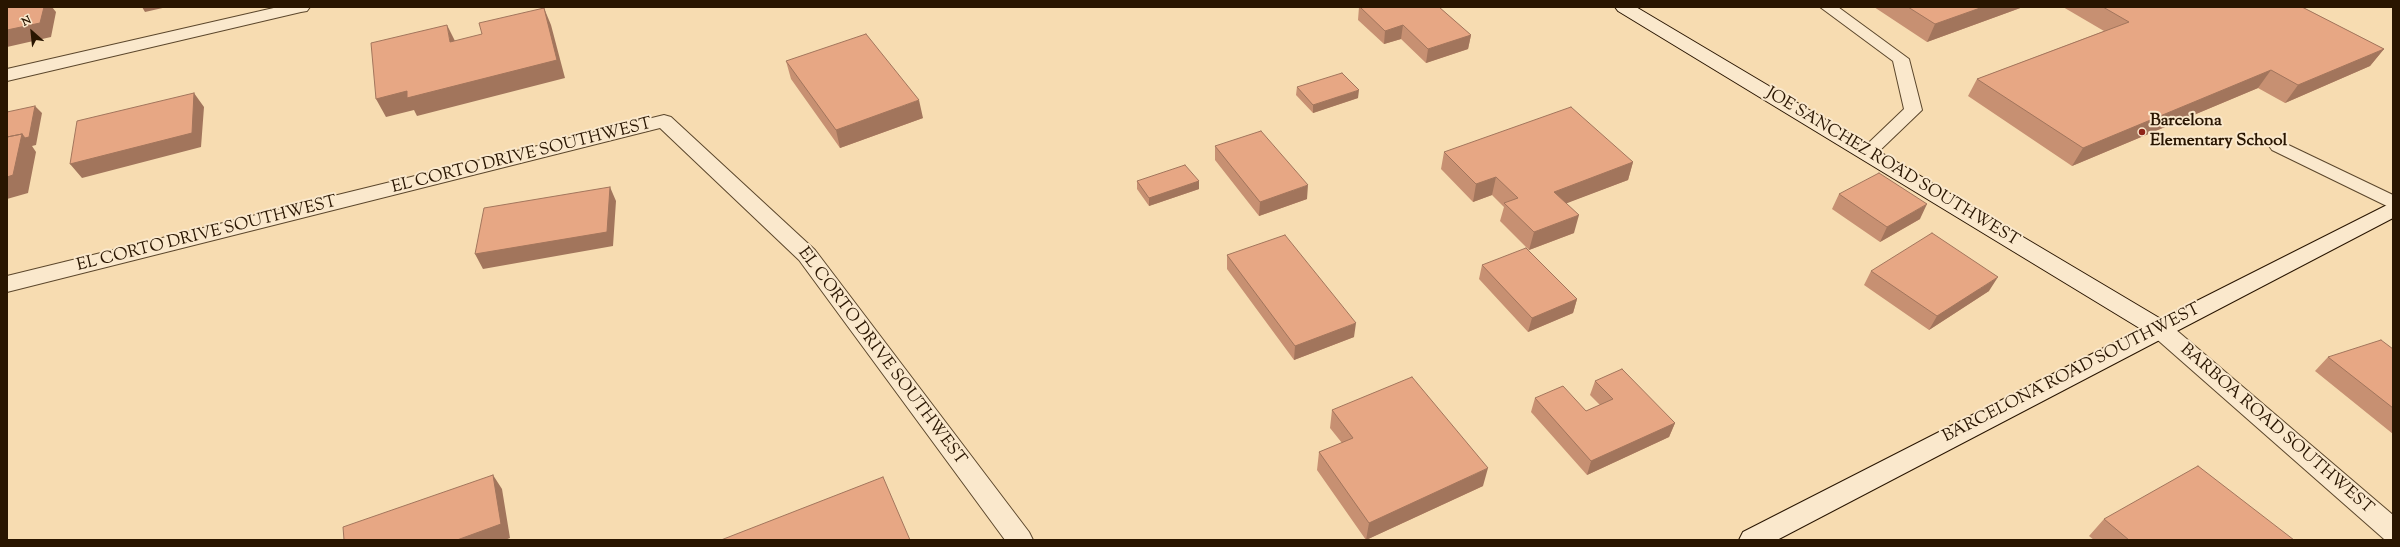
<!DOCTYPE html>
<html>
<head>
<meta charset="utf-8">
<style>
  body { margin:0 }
  #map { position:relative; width:2400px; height:547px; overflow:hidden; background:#f7dcb1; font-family:"Sorts Mill Goudy",serif }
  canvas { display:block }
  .frame { position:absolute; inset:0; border:8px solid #291500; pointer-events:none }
  .north { position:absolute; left:12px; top:12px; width:40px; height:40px; -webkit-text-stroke:3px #fae8cc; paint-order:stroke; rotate:333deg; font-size:11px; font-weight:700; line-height:16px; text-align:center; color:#291500 }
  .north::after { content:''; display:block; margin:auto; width:14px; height:18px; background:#291500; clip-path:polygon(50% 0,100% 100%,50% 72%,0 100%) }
</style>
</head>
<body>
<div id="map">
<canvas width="2400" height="547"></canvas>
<div class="frame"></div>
<div class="north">N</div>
</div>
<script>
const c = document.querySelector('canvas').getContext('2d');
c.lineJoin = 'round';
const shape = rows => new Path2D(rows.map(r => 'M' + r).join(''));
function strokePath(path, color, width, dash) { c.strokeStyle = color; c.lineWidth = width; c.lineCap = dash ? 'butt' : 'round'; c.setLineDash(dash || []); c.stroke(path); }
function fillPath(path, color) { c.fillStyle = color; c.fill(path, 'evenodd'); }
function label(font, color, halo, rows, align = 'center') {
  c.font = font + ' "Sorts Mill Goudy",serif'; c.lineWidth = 4; c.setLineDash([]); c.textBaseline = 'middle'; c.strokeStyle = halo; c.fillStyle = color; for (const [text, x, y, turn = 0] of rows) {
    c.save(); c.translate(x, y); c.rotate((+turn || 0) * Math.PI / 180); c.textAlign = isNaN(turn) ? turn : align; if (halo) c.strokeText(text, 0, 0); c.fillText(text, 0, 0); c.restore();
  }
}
const lane = shape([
  [1820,7,1838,7,1909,59,1922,110,1873,157,1867,159,1861,157,1858,153,1904,109,1893,61,1820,7],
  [2278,140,2393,195,2393,209,2272,150,2269,146,2272,142,2278,140]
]);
const street = shape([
  [278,7,310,7,307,11,301,12,7,81,7,69,278,7],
  [664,115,671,117,815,250,1029,532,1033,540,1005,540,799,260,660,128,7,292,7,276,664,115],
  [2160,321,2168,323,2393,515,2393,540,2384,539,2152,335,2149,329,2152,323,2160,321]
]);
const secondary = shape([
  [1615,7,1636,7,2161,319,2393,202,2393,218,1777,540,1739,540,1743,532,2141,329,1618,11,1615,7]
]);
const wall = shape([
  [1359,7,1439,7,1471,35,1468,49,1426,63,1401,39,1384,44,1358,20],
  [1874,7,2023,7,1927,42],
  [2063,7,2302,7,2384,49,2370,66,2285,103,2258,88,2072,166,1968,96,1977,79,2104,31],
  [786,61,923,118,840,148,791,79],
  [1297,87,1358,98,1313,113,1296,95],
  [1215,146,1307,199,1259,216,1215,160],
  [1444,152,1633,162,1628,180,1566,203,1574,233,1529,250,1500,221,1504,207,1492,195,1473,202,1441,169],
  [1137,181,1199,181,1199,189,1149,206,1137,189],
  [1839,194,1920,219,1880,242,1832,209],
  [1227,255,1354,337,1294,360,1227,269],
  [1482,265,1577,299,1573,313,1528,332,1479,279],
  [1871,271,1989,291,1929,330,1864,285],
  [2393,349,2393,434,2315,371,2328,357],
  [1595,381,1675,423,1669,437,1587,475,1531,412,1535,398,1586,411,1600,405,1590,395],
  [1332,410,1483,486,1366,540,1317,470,1319,452,1342,443,1330,428],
  [2104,519,2294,540,2094,540,2089,536]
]);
const shadedWall = shape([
  [44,7,52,7,56,12,51,37,7,47,7,30],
  [142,7,167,7,145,12],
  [1983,7,2023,7,1927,42,1935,24],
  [544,8,551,25,565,78,417,116,414,110,386,117,376,99],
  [447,25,456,43,450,42],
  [1403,25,1401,39,1384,44,1385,31],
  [1471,35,1468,49,1426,63,1428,49],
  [2384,49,2370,66,2285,103,2298,85],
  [2271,70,2258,88,2072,166,2083,148],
  [1359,90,1358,98,1313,113,1313,105],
  [194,93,204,107,201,147,82,178,70,164],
  [919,100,923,118,840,148,836,130],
  [35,106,42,113,36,145,32,146,36,152,28,193,7,199,7,177,22,134],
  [1633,162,1628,180,1549,210,1554,192],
  [1496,177,1492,195,1473,202,1476,184],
  [1199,181,1199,189,1149,206,1149,198],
  [1308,185,1307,199,1259,216,1260,202],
  [610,187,616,201,613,246,483,269,475,254],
  [1927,204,1920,219,1880,242,1887,227],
  [1579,215,1574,233,1529,250,1534,232],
  [1998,277,1989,291,1929,330,1937,316],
  [1577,299,1573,313,1528,332,1532,318],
  [1356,323,1354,337,1294,360,1295,346],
  [1675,423,1669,437,1587,475,1591,461],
  [1488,468,1483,486,1366,540,1369,523],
  [493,475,502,489,510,538,505,540,457,540]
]);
const building = shape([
  [7,7,44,7,40,23,7,30,7,7],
  [1360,7,1439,7,1471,35,1428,49,1403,25,1385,31,1360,7],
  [1908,7,1983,7,1935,24,1908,7],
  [2103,7,2302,7,2384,49,2298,85,2271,70,2083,148,1977,79,2129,22,2103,7],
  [544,8,557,60,407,98,407,91,376,99,371,43,447,25,450,42,482,34,479,23,544,8],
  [866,34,919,100,836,130,786,61,866,34],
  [1342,73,1359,90,1313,105,1297,87,1342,73],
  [194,93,192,133,70,164,77,121,194,93],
  [35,106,29,137,25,138,22,134,7,137,7,112,35,106],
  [1571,107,1633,162,1554,192,1579,215,1534,232,1504,203,1518,198,1496,177,1476,184,1444,152,1571,107],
  [1261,131,1308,185,1260,202,1215,146,1261,131],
  [22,134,13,175,7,177,7,137,22,134],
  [1185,165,1199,181,1149,198,1137,181,1185,165],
  [1879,173,1927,204,1887,227,1839,194,1879,173],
  [610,187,607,232,475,254,484,208,610,187],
  [1932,233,1998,277,1937,316,1871,271,1932,233],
  [1285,235,1356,323,1295,346,1227,255,1285,235],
  [1526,248,1577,299,1532,318,1482,265,1526,248],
  [2381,340,2393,349,2393,408,2328,357,2381,340],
  [1622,369,1675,423,1591,461,1535,398,1563,386,1586,411,1613,399,1595,381,1622,369],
  [1412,377,1488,468,1369,523,1319,452,1353,438,1332,410,1412,377],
  [2198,466,2294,540,2129,540,2104,519,2198,466],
  [493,475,501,524,457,540,344,540,343,527,493,475],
  [883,477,910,540,721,540,883,477]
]);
const markers = [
  [2142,132,4,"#8f2418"]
];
const poiNames = [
  ["Barcelona",2150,122],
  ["Elementary School",2150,142]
];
const streetNames = [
  ["EL CORTO DRIVE SOUTHWEST",522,157,-14],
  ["JOE SANCHEZ ROAD SOUTHWEST",1892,168,31],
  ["EL CORTO DRIVE SOUTHWEST",207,235,-14],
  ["EL CORTO DRIVE SOUTHWEST",881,357,53],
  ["BARCELONA ROAD SOUTHWEST",2072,374,-27],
  ["BARBOA ROAD SOUTHWEST",2276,430,41]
];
strokePath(lane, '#5c472c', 2);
strokePath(street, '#5c472c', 2);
strokePath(secondary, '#291500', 2);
fillPath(lane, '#fae8cc');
fillPath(street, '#fae8cc');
fillPath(secondary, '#fae8cc');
fillPath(wall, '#c79072');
fillPath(shadedWall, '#a2755c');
fillPath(building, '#e7a784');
strokePath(building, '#a2755c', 1);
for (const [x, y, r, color] of markers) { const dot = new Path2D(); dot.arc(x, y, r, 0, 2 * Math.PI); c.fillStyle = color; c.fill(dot); strokePath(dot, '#fae8cc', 1.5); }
label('bold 17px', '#291500', '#fae8cc', poiNames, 'left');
label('17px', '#291500', '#fae8cc', streetNames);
</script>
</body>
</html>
